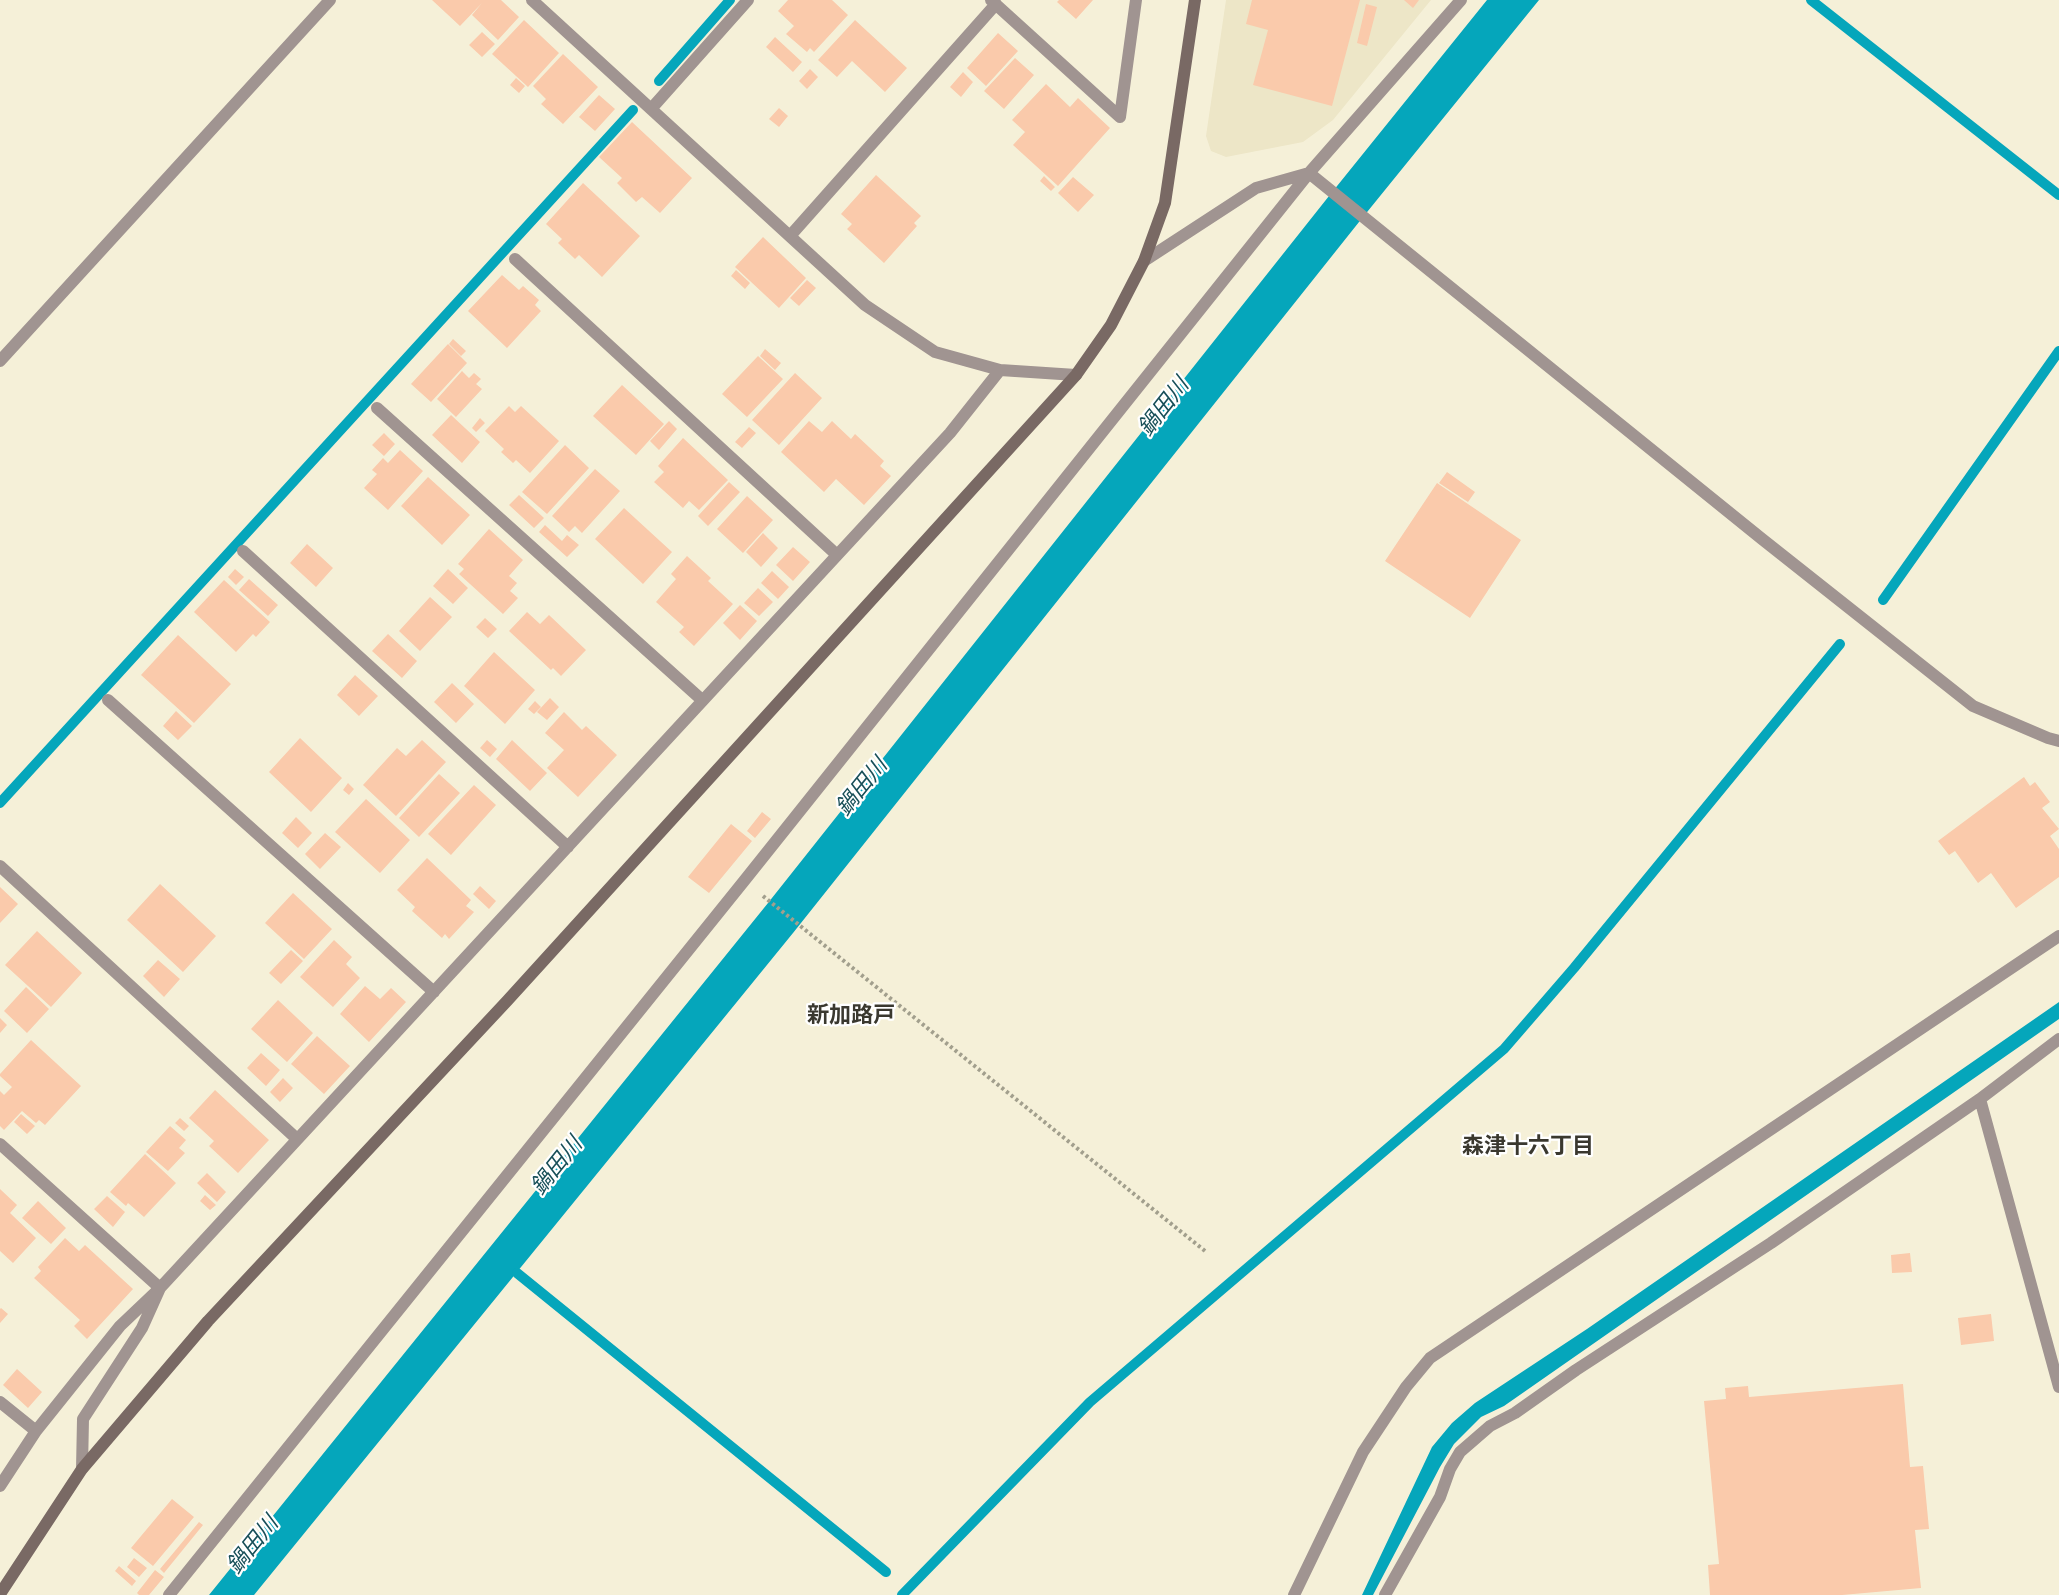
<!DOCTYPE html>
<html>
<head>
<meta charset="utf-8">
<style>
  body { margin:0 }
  canvas { display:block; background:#f5f0d8 }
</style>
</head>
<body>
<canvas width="2059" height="1595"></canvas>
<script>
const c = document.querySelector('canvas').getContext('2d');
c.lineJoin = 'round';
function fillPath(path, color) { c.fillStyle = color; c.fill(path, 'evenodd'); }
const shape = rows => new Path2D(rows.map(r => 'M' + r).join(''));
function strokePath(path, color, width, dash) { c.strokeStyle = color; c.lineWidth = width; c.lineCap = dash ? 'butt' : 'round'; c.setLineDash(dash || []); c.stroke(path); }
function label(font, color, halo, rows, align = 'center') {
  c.font = font + ' Literata,"Noto Sans JP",serif'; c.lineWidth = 4.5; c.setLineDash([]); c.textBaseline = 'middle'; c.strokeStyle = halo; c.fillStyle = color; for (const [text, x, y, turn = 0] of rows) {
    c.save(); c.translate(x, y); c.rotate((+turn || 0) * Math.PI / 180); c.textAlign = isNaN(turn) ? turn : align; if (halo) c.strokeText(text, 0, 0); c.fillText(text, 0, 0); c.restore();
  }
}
const built = shape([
  [1226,0,1431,0,1333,120,1303,142,1226,157,1211,151,1206,136]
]);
const water = shape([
  [1487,0,1539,0,1359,222,793,933,254,1595,209,1595,768,903,1329,196],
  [2059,1002,2059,1019,1504,1406,1481,1417,1454,1444,1440,1467,1373,1595,1362,1595,1432,1447,1452,1423,1475,1403,1587,1329]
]);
const stream = shape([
  [1811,0,2059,195],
  [659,81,730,0],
  [1883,600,2059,351],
  [0,803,633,110],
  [517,1273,886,1572],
  [902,1595,1090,1402,1504,1049,1574,968,1840,644]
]);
const building = shape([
  [432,0,501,0,519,17,498,40,472,15,482,3,460,26],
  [788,0,832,0,848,15,814,52,810,48,807,52,786,34,794,26,778,11],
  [1059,0,1093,0,1076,19,1057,2],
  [1252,0,1360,0,1332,106,1253,85,1268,30,1246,24],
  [1404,0,1419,0,1413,8],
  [1366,4,1377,7,1367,46,1357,43],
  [524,20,559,53,528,87,492,54],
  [855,20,907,68,885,92,852,61,837,77,818,60],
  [482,32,495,44,482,57,469,45],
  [998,33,1018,51,986,86,967,68],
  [775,37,802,62,793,72,766,47],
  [563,54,598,87,563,124,541,104,546,99,533,86],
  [1015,58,1034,75,1004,109,984,91],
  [810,69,818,77,807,89,799,81],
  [963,72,973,82,961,97,950,87],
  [516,78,525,86,519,93,510,85],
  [1046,84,1070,107,1078,98,1110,128,1058,186,1013,145,1025,132,1012,120],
  [599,95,615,109,595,131,579,117],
  [779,108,788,116,779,127,769,119],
  [632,122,692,178,660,213,642,197,636,202,617,183,622,178,599,157],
  [876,175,921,216,914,223,917,226,884,263,847,229,852,224,841,214],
  [1044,176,1055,187,1051,191,1040,181],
  [1073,177,1094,195,1078,212,1058,193],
  [583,183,640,236,602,277,579,255,575,259,558,243,562,239,546,224],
  [763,237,806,278,779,308,735,267],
  [736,270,750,283,745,289,731,276],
  [502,275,519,290,523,286,539,300,535,305,541,311,507,348,468,311],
  [807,280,816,288,799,306,790,298],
  [453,339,466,351,461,356,449,344],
  [448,344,467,363,431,402,411,384],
  [765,349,781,363,775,370,760,356],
  [758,356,783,379,747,417,722,394],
  [462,371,469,378,474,373,481,379,476,384,482,389,456,417,437,399],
  [795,373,822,398,779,445,752,420],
  [622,385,664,424,636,455,593,416],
  [509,406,515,412,521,406,559,441,530,473,516,460,513,463,501,452,504,449,485,431],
  [451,415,480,442,462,463,432,435],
  [480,418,485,423,476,432,472,428],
  [669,421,677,429,659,450,650,441],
  [809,421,822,432,832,421,851,439,855,434,884,461,880,466,891,476,864,505,836,479,824,492,781,452],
  [749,427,756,433,742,448,735,442],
  [384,433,395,444,384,456,372,445],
  [683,438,728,480,699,510,689,501,683,508,654,482,664,472,658,466],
  [565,445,589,468,547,514,522,492],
  [400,450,423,471,388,510,364,488,377,474,372,470,383,458,388,463],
  [595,469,620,491,582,533,575,526,569,532,552,516],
  [1447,472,1475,492,1468,502,1439,483],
  [428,477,470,515,442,545,401,506],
  [729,482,740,492,708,526,698,516],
  [1437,483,1521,540,1470,618,1385,561],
  [519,495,544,518,534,528,509,505],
  [747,496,773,520,743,553,717,529],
  [624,508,672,552,643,584,595,539],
  [545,525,562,541,567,535,579,545,567,557,539,532],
  [489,529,523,560,509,576,517,583,510,591,518,598,503,614,459,574,464,569,458,564],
  [763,533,778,548,761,567,746,552],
  [307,544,333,568,316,587,290,563],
  [793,547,810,562,793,581,776,565],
  [687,556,711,578,708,581,733,604,694,646,679,632,684,627,656,602,676,579,671,574],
  [235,569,244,577,236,585,228,577],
  [448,569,468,588,453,604,433,586],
  [772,571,789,587,778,599,761,583],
  [249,579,278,605,268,616,239,590],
  [224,580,270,622,256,637,253,634,236,652,194,612],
  [758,588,773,602,759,616,744,603],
  [430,597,452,617,420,651,399,631],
  [740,605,757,621,740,640,723,623],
  [527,612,540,624,549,615,586,650,561,676,553,668,551,670,509,631],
  [485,618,497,629,488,638,476,627],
  [388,634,417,661,402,678,372,651],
  [178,635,231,684,194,723,141,675],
  [494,652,535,690,505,724,464,686],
  [355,675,378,696,359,716,337,695],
  [452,683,474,704,456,723,434,702],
  [550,698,559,707,547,720,537,712],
  [535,701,541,707,534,714,528,709],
  [176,711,192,726,178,740,163,726],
  [564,712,582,730,586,726,617,755,578,797,547,768,564,750,545,733],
  [300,738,342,778,311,812,269,772],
  [422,740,446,762,396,816,363,785,397,748,406,756],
  [487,740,497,749,490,757,480,748],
  [512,740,547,773,530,791,496,759],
  [439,774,460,793,419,837,399,818],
  [2024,777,2030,786,2035,782,2050,802,2042,808,2059,829,2050,836,2059,849,2059,877,2016,908,1991,873,1978,883,1955,851,1949,855,1938,841],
  [348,783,354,789,349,795,343,790],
  [474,785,496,805,451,855,428,834],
  [366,799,410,840,380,873,335,832],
  [762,812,771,819,755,838,747,831],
  [296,817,312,833,298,848,282,833],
  [731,824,752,841,709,893,688,877],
  [325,833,341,847,320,869,305,854],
  [427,858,471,900,466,906,474,912,449,939,445,934,442,938,412,911,415,907,397,890],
  [160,884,216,936,183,972,127,920],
  [480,886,496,901,489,909,473,894],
  [0,887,18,904,0,923],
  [293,893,332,929,304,959,265,923],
  [37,931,82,973,51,1007,5,965],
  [334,940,352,957,346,964,360,978,333,1007,300,977],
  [291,950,303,961,281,984,269,973],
  [158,960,180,979,164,997,143,976],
  [365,986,380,999,391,988,406,1002,369,1042,340,1014],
  [26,987,49,1009,27,1033,4,1011],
  [278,1000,313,1033,287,1062,251,1029],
  [0,1018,7,1025,0,1033],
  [317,1036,350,1066,324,1094,291,1064],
  [31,1040,81,1086,45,1125,39,1120,36,1123,22,1111,4,1130,0,1126,0,1091,4,1095,12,1087,0,1076,0,1074],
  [261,1053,280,1070,266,1086,247,1068],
  [283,1078,293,1088,280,1102,270,1092],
  [215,1090,269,1140,238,1173,209,1146,214,1141,189,1118],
  [21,1114,35,1126,27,1134,14,1122],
  [180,1118,189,1126,184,1131,175,1123],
  [170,1126,186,1140,179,1148,185,1153,168,1171,146,1152],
  [145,1154,176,1183,144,1217,128,1203,126,1206,110,1192],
  [207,1173,226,1192,217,1202,197,1183],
  [0,1189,17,1205,10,1213,36,1238,13,1263,0,1251],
  [205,1195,216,1205,210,1210,200,1201],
  [107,1196,125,1212,113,1227,94,1209],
  [38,1201,66,1228,51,1244,22,1218],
  [65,1238,79,1251,85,1245,133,1289,87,1339,74,1326,80,1320,34,1278,41,1271,38,1267],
  [1910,1253,1912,1272,1892,1273,1891,1255],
  [1,1308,8,1314,0,1323,0,1309],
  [1991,1314,1994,1341,1961,1345,1958,1318],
  [17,1369,42,1392,28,1408,3,1385],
  [1903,1384,1910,1467,1923,1466,1929,1529,1915,1530,1921,1588,1842,1595,1710,1595,1708,1565,1719,1564,1704,1401,1726,1399,1725,1388,1748,1386,1749,1397],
  [172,1499,194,1517,153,1566,131,1548],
  [199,1522,203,1525,164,1573,160,1569],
  [134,1558,147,1568,139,1577,127,1567],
  [119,1566,136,1581,132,1586,115,1571],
  [155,1570,164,1577,149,1595,139,1595,137,1593]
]);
const path = shape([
  [763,896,1205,1251]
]);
const street = shape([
  [532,0,865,305,935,352,1000,370,1076,375],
  [991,0,1120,117,1136,0],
  [651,109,748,0],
  [1309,173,1762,539,1973,706,2048,738,2059,741],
  [790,236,996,4],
  [515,259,837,555],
  [1144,261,1256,188,1309,173],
  [0,361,330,0],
  [377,408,702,700],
  [243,551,568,847],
  [108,700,434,992],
  [0,866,297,1139],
  [2059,1039,1980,1099,2059,1387],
  [0,1144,160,1288,142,1328,83,1419,82,1469],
  [0,1402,36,1431],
  [0,1486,36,1431,120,1326,160,1288,950,433,1000,370],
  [169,1595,744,881,1309,173,1461,0],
  [1294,1595,1363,1452,1406,1387,1430,1358,2059,936],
  [1385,1595,1440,1497,1450,1469,1460,1452,1490,1426,1515,1413,1576,1370,1771,1243,1980,1099]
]);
const secondary = shape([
  [0,1594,82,1469,208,1321,507,1001,1076,375,1111,325,1144,261,1165,203,1195,0]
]);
const waterNames = [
  ["鍋田川",1164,407,-52],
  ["鍋田川",862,787,-51],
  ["鍋田川",557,1166,-51],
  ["鍋田川",253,1545,-51]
];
const neighbourhoodNames = [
  ["新加路戸",851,1016],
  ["森津十六丁目",1528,1147]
];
fillPath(built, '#ede6c7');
fillPath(water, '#05a6bb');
strokePath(stream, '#05a6bb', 10);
fillPath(building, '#facaab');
strokePath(path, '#a29f8d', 4, [3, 3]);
strokePath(street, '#a09491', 12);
strokePath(secondary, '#796964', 12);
label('italic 22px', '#184f58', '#fff', waterNames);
label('bold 22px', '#3a382f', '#fff', neighbourhoodNames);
</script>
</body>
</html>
